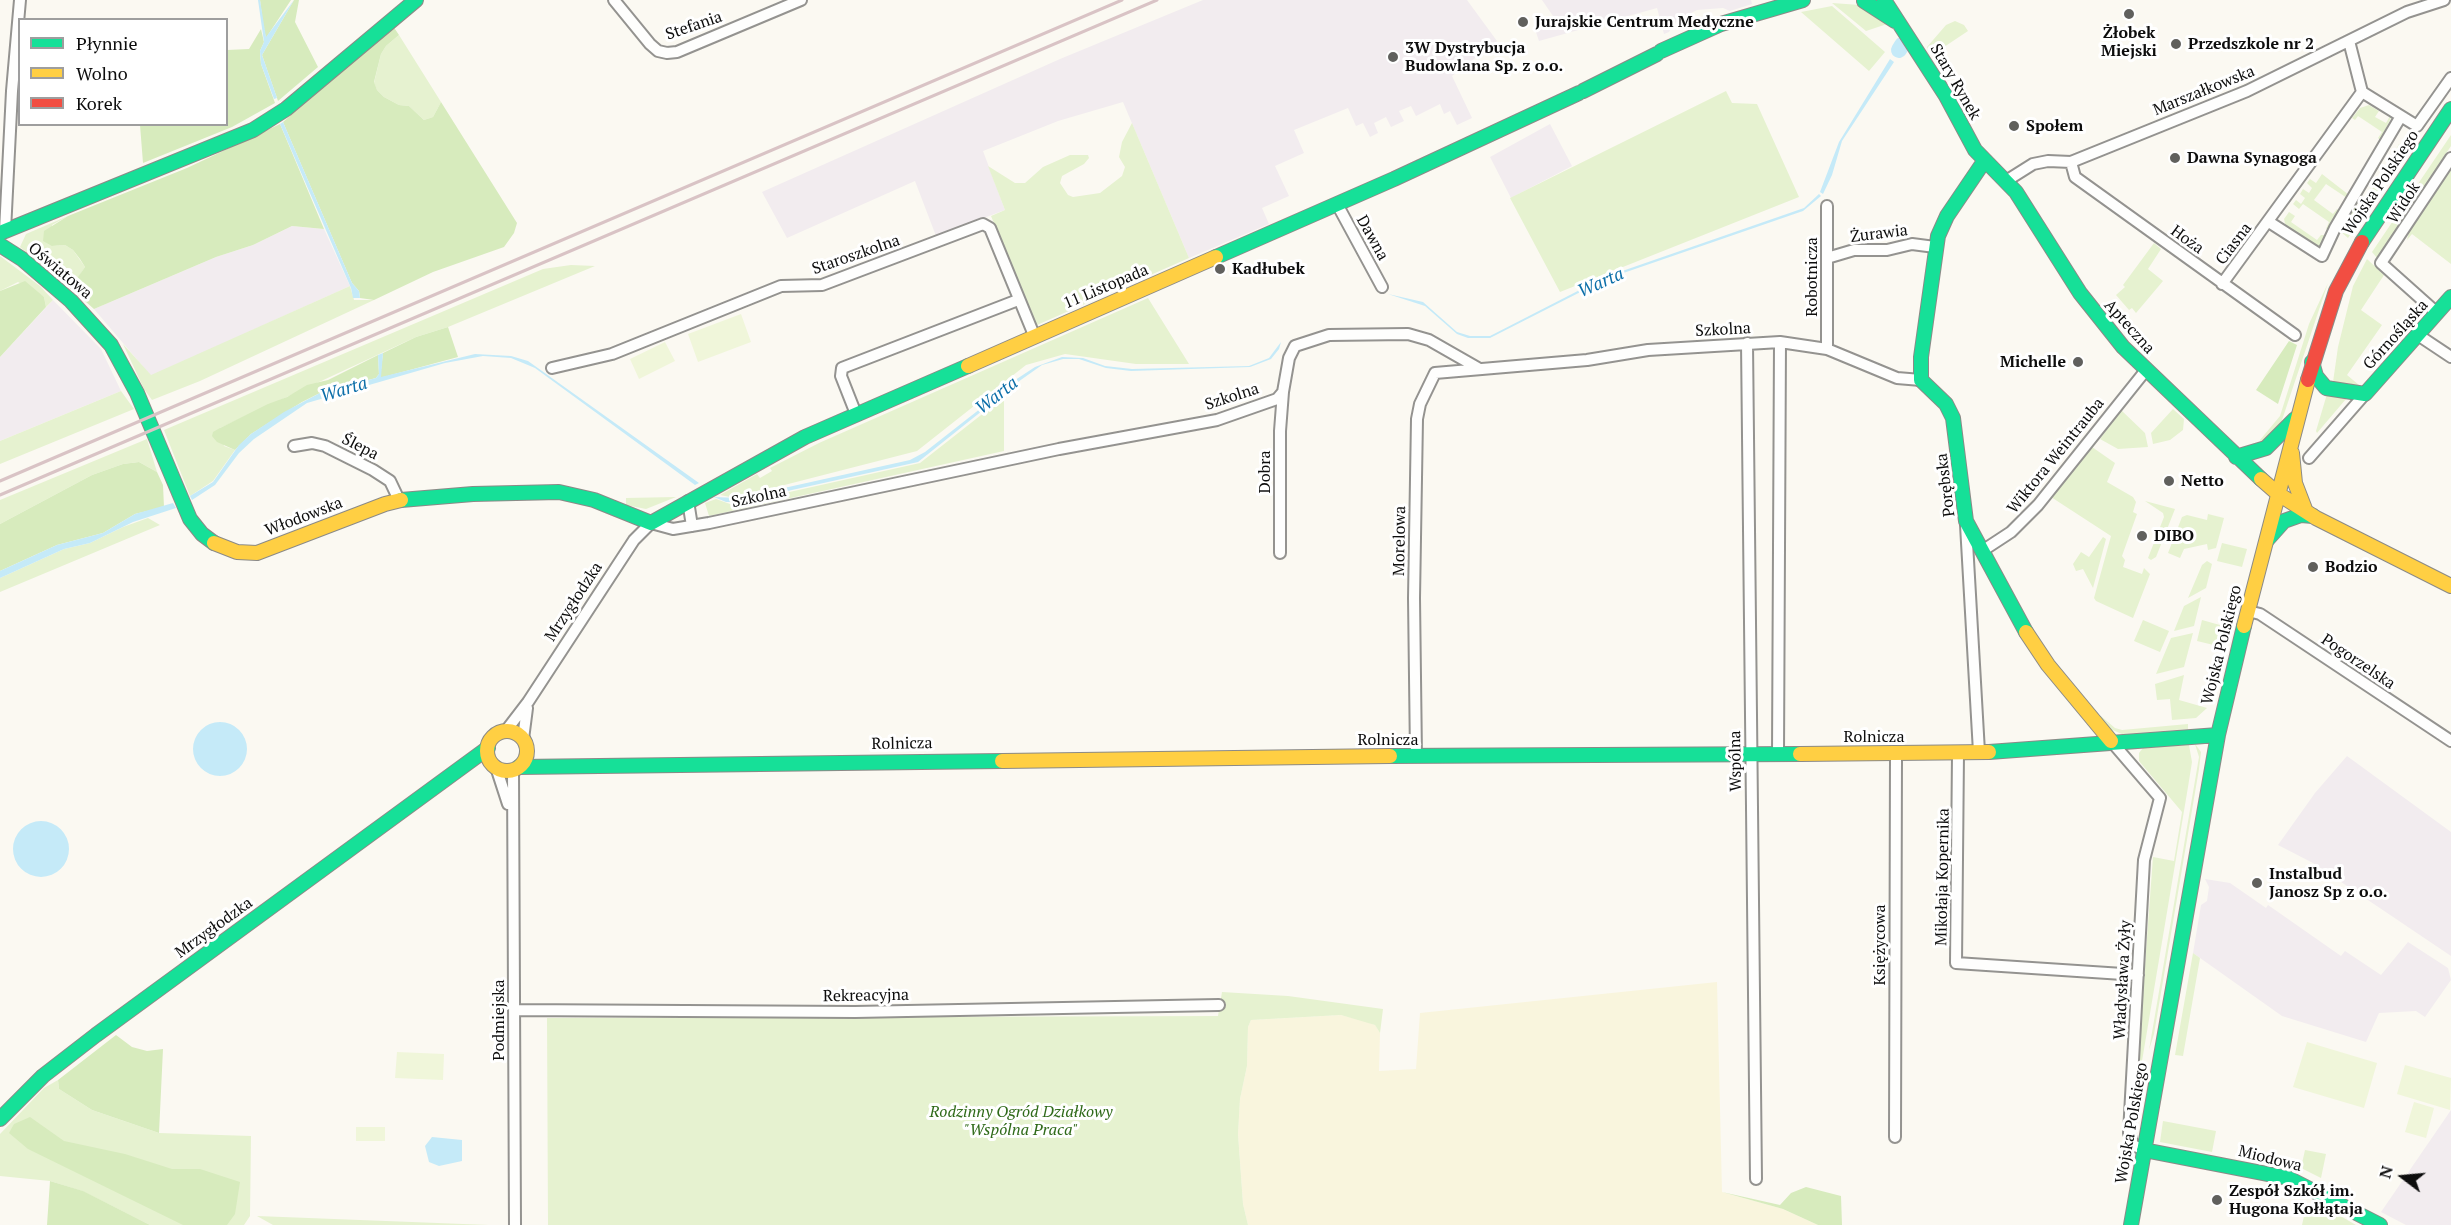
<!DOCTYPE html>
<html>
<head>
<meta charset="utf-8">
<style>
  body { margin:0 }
  #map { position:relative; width:2451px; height:1225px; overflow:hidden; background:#fbf9f2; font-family:"PT Serif",serif }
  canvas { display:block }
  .legend { position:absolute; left:18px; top:18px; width:210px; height:108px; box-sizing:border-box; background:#fff; border:2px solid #9e9e9e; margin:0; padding:8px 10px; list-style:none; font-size:18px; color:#0d0d0d }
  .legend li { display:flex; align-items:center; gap:12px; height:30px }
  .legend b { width:30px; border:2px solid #9e9e9e }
  .north { position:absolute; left:2373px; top:1147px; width:60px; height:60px; -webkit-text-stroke:4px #fff; paint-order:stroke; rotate:286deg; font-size:16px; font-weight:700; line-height:24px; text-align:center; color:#0d0d0d }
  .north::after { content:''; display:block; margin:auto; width:21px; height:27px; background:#0d0d0d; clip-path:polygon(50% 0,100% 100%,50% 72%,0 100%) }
</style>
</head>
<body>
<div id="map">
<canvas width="2451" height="1225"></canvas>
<ul class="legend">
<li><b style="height:8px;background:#16e098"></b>Płynnie</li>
<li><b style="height:8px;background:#ffcf43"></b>Wolno</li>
<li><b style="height:8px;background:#f24e42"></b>Korek</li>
</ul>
<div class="north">N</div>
</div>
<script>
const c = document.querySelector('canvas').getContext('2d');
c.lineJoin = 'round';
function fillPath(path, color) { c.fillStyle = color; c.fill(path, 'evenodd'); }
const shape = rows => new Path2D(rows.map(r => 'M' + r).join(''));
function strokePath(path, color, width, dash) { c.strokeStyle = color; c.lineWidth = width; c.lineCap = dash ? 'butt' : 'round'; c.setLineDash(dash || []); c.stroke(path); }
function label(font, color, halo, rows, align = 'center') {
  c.font = font + ' "PT Serif",serif'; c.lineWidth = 6; c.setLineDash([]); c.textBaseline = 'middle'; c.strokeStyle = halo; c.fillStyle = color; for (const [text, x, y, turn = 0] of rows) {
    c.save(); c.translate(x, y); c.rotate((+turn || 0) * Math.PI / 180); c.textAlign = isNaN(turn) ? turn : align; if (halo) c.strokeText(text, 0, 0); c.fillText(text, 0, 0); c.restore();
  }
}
const industrial = shape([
  [1203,0,1467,0,1497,41,1452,76,1472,118,1457,125,1450,111,1444,114,1440,104,1416,116,1411,106,1399,111,1404,121,1391,127,1386,117,1374,123,1378,133,1370,137,1363,123,1356,126,1348,108,1294,130,1304,153,1275,166,1289,196,1262,208,1269,224,1189,258,1123,102,1058,121,983,151,1005,210,936,236,915,181,787,238,762,192,1060,59],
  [1542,0,1751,0,1752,4,1730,11,1723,8,1697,10,1687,15,1674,24,1669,32,1664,34,1657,8,1539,41,1535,29,1553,16],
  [1550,124,1572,166,1511,198,1490,157],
  [292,226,324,229,350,286,151,376,94,309,216,257,253,245],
  [53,300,101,349,121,391,0,441,0,357],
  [2347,756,2451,832,2451,956,2313,863,2278,845,2315,793],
  [2205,879,2230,883,2266,908,2268,905,2341,956,2345,951,2381,975,2408,942,2448,968,2451,980,2425,1017,2416,1011,2379,1013,2366,1042,2282,1016,2193,953,2201,905,2207,901,2209,887],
  [2451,1110,2451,1225,2406,1225,2381,1212]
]);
const farmland = shape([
  [1717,982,1722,1192,1783,1209,1818,1225,1248,1225,1243,1204,1238,1134,1240,1099,1247,1066,1248,1027,1251,1020,1341,1015,1365,1021,1375,1025,1380,1033,1379,1071,1416,1069,1420,1013]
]);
const green = shape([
  [1832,3,1860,5,1887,24,1866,31],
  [1832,6,1885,52,1869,71,1801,12],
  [1955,21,1964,25,1968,31,1932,55,1927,47,1946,25],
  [399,35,441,102,433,117,424,120,409,106,399,105,384,97,377,90,374,83,381,54,386,46],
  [1726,91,1732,103,1757,104,1799,197,1560,292,1510,198],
  [2369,105,2379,111,2375,117,2386,123,2390,116,2391,118,2380,140,2378,138,2382,132,2358,116,2355,120,2352,118,2360,108],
  [1132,123,1189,258,1037,325,991,216,1005,210,988,166,1015,183,1025,183,1043,167,1070,155,1088,155,1089,158,1084,164,1062,176,1060,183,1068,195,1073,197,1100,193,1122,176,1125,167,1119,157,1122,142],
  [2451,135,2451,146,2377,258,2372,252],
  [2399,144,2407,150,2348,238,2340,231,2354,207,2360,210],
  [2451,165,2451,264,2412,234,2407,240,2410,227],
  [2322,174,2349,195,2347,198,2326,184,2314,200,2333,214,2337,209,2340,211,2329,229,2326,229,2329,222,2303,204,2299,209,2293,204,2296,200,2301,204,2305,198,2300,194,2303,189,2309,193,2312,188,2307,183,2310,179,2316,183],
  [2289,212,2295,216,2291,222,2317,240,2321,235,2325,235,2327,238,2319,251,2286,228,2284,219],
  [68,216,52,225,52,246,65,245,73,250,85,267,74,284,78,295,20,247,26,234],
  [2154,243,2161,249,2148,269,2163,281,2136,313,2132,308,2129,310,2116,295,2125,287,2123,285],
  [0,256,40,286,53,300,46,307,44,297,18,282,0,291],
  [2367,259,2384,275,2361,310,2382,325,2347,375,2359,385,2333,382,2338,347,2353,286],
  [571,265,595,266,448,327,416,337,220,428,224,446,235,450,213,481,190,496,164,430,543,269],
  [2328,283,2281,423,2276,433,2262,444,2260,440,2280,416,2309,324],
  [350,286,354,300,374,300,200,381,152,400,144,389,123,344,151,375],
  [1148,298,1189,364,1136,364,1065,354,1026,365,917,451,761,491,730,497,720,495,757,474,760,478,772,471,770,468,819,443],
  [121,391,134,409,0,464,0,441],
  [2327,394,2346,399,2317,433,2316,431],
  [1004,397,1004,451,709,516,705,503,716,499,730,504,740,503,920,463],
  [2173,409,2184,419,2183,430,2170,440,2153,444,2151,433],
  [2121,410,2145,433,2148,447,2118,449,2100,439],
  [147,439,157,472,139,462,123,464,92,475,0,524,0,500],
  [2092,447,2115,463,2107,482,2133,497,2136,502,2133,512,2137,514,2122,556,2125,560,2123,567,2142,574,2144,568,2150,574,2133,618,2096,601,2094,598,2111,536,2051,497],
  [676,497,646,509,626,505,626,498],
  [2145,501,2175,509,2156,557,2151,560,2148,558,2164,517,2163,513],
  [2208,514,2224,518,2216,548,2208,550,2207,544,2184,549,2180,558,2168,553,2182,517,2187,515,2207,520],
  [148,518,160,525,0,592,0,578,64,549,90,543,123,527],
  [2103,537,2106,539,2093,588,2083,569,2076,571,2073,564,2081,552,2089,557],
  [2222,543,2247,549,2242,567,2217,561],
  [2207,561,2212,564,2206,588,2188,598,2202,565],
  [2201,597,2194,626,2174,631,2184,606],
  [2143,620,2169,631,2160,652,2134,641],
  [2202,620,2227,627,2222,647,2197,641],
  [2193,633,2184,667,2156,674,2171,638],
  [2184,675,2179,700,2207,708,2196,718,2172,720,2170,699,2157,700,2155,684],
  [2101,716,2115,728,2122,730,2188,724,2188,729,2122,734,2110,729,2098,718],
  [2195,744,2201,752,2199,769,2154,1034,2149,1050,2199,757],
  [2189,745,2192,762,2188,787,2140,1073,2137,1073,2153,857,2174,861,2182,812,2139,761,2139,753,2143,748],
  [2193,953,2200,958,2183,1056,2175,1055],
  [1222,992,1288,996,1383,1009,1380,1033,1375,1025,1341,1015,1251,1020,1248,1027,1247,1066,1240,1099,1238,1134,1243,1204,1248,1225,548,1225,547,1018,1218,1016],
  [58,1080,59,1089,92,1110,159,1133,251,1136,250,1216,244,1225,150,1225,82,1191,50,1181,0,1176,0,1134,44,1088],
  [2163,1121,2216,1131,2212,1152,2160,1142],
  [2305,1150,2326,1154,2321,1178,2301,1168],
  [2330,1210,2356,1225,2302,1225,2305,1212],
  [257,1216,489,1225,273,1225]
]);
const forest = shape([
  [260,0,291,0,266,38,263,25],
  [294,0,299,0,295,22,318,67,278,101,262,55],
  [393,26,399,35,386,46,381,54,374,82,377,90,384,97,399,105,409,106,424,120,433,117,441,102,517,223,514,233,504,247,433,272,374,300,360,298,359,291,352,283,283,122],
  [261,29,264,42,260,51,261,64,275,103,232,127,143,163,140,125,226,124,227,50,249,49],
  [280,124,324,229,292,226,253,245,216,257,94,309,78,295,73,284,85,267,80,259,73,250,65,245,52,246,43,241,44,231,68,216,187,168],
  [25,281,44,297,46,307,0,357,0,291],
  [448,327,458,357,380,378,383,353,416,337],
  [2289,341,2297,345,2278,404,2256,390],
  [378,355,379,374,376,378,320,393,302,402,251,434,235,450,217,442,212,436,213,432,220,428,268,404,287,397,307,385,328,380],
  [139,462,157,472,163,485,164,507,135,514,103,533,57,545,0,571,0,524,92,475,123,464],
  [116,1035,132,1047,147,1051,163,1049,159,1133,92,1110,59,1089,58,1080],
  [30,1117,64,1141,125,1154,172,1169,200,1169,240,1182,235,1214,227,1225,183,1225,28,1149,9,1133,14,1124],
  [50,1181,83,1191,150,1225,47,1225],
  [1806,1187,1841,1196,1842,1225,1818,1225,1783,1209,1722,1192,1780,1205,1791,1193]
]);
const pitch = shape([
  [741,314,751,342,698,362,688,334],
  [665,342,675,361,639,379,630,359],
  [2307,1042,2377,1063,2364,1108,2293,1087],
  [397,1052,444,1054,443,1080,395,1078],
  [2405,1065,2451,1078,2450,1110,2397,1094],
  [2414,1102,2434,1108,2426,1138,2405,1132],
  [356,1127,385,1127,385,1141,356,1141]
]);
const water = shape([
  [258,0,260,0,266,37,294,0,262,55,277,98,274,99,261,64,260,51,264,42],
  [1890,59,1894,62,1842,141,1832,175,1823,194,1820,192,1839,142],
  [283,122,352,283,359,291,360,298,353,298,351,288,280,124],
  [1819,194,1821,196,1803,211,1606,279,1490,338,1468,338,1457,334,1425,306,1388,294,1423,302,1457,332,1470,336,1490,336,1605,277,1804,208],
  [1281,342,1279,349,1271,359,1250,367,1131,371,1106,368,1079,359,1063,359,1042,365,1008,389,1006,386,1035,367,1062,357,1083,358,1105,366,1132,369,1249,366,1269,358],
  [383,353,381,377,475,354,511,356,528,361,699,483,695,485,535,368,511,358,483,356,445,363,307,403,254,439,239,453,215,485,192,500,190,496,213,482,239,445,251,434,284,412,320,393,376,378,379,374,378,355],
  [1004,388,1007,391,1002,395,918,462,738,502,726,502,714,497,739,498,910,460,925,452,985,405,989,397],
  [173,503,176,508,133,522,90,543,64,549,0,578,0,571,57,545,103,533,135,514],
  '193 749a27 27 0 1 1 54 0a27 27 0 1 1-54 0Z',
  '13 849a28 28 0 1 1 56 0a28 28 0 1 1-56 0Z',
  [432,1137,462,1140,462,1161,439,1166,429,1162,425,1146]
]);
const river = shape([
  [1899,50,1902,45]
]);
const street = shape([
  [614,0,650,44,658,51,667,53,677,52,801,0],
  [2349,41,2362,92,2417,126,2451,78],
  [2071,162,2075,177,2295,335],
  [2006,181,2033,164,2048,161,2071,162,2247,91,2407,12,2444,0],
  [1337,204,1382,287],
  [2269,222,2322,256,2335,228,2401,116],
  [5,231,12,91,20,0],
  [1827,258,1854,250,1887,250,1912,244,1935,247],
  [2222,284,2362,92],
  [2437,313,2381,263,2451,158],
  [2418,335,2451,357],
  [1747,343,1756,1179],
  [1827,349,1827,206],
  [552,368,612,354,781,286,822,285,983,224,990,228,1034,335],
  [856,414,841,376,842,368,1018,300],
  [294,446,312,443,325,446,373,470,390,481,399,500],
  [2309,458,2365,394],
  [688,501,692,526],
  [1966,525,1979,752],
  [1982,551,2011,532,2038,505,2146,370],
  [1280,553,1280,431,1283,392],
  [2248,611,2260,614,2451,741],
  [505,732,528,702,634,540,651,523,673,529,709,523,1059,449,1217,420,1277,399,1283,392,1289,358,1295,346,1329,335,1408,334,1429,340,1478,368],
  [523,739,527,708],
  [2111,741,2160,798,2144,860,2129,1133,2133,1145,2144,1150],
  [1778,753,1780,342],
  [1958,754,1956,963,2138,975],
  [1416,756,1414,598,1417,419,1420,404,1435,373,1587,360,1648,350,1780,342,1827,349,1897,378,1921,380],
  [496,767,508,804],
  [513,770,515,1225],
  [514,1010,855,1012,1219,1005],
  [1895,1137,1896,754]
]);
const fast = shape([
  [1884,0,1946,96,1975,150,2016,192,2080,293,2123,347,2261,479],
  [1864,1,1895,21],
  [1661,51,1721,24,1803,0],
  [1583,91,1657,54],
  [1985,160,1947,216,1938,236,1921,357,1921,380,1946,404,1953,418,1966,521,2026,632],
  [0,233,253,130,286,109,416,0],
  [2362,242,2451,109],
  [0,245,22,259,71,301,111,345,137,393,190,519,202,534,214,543],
  [1216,257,1394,179,1579,93],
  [2312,362,2316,376,2326,388,2365,394,2451,297],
  [2236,457,2266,448,2295,419],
  [401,500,473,494,559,492,594,500,651,523,805,437,968,366],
  [2267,540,2284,521,2301,515,2313,516],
  [1989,752,2218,735],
  [1390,756,1800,754],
  [519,767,1002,761],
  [0,1119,43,1076,96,1035,488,748],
  [2144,1150,2288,1178,2380,1225],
  [2131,1225,2218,735,2244,626]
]);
const slow = shape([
  [968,366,1216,257],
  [2292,453,2295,483,2305,509],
  [2261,479,2277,493,2316,518,2451,586],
  [214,543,237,552,257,553,385,504,401,500],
  [2244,626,2308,380],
  [2026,632,2048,665,2111,741],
  '487 751a20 20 0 1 1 40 0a20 20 0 1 1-40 0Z',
  [1800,754,1989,752],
  [1002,761,1390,756]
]);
const jam = shape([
  [2308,380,2336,291,2362,242]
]);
const rail = shape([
  [0,481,1122,0],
  [0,495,1157,0]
]);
const markers = [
  [2129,14,6,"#60605d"],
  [1523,22,6,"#60605d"],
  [2176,44,6,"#60605d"],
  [1393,57,6,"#60605d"],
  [2014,126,6,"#60605d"],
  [2175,158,6,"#60605d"],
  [1220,269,6,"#60605d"],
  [2078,362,6,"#60605d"],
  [2169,481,6,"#60605d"],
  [2142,536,6,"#60605d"],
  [2313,567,6,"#60605d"],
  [2257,883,6,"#60605d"],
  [2217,1200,6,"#60605d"]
];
const poiNames = [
  ["Jurajskie Centrum Medyczne",1535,22],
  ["Żłobek",2129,33,"center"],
  ["Miejski",2129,51,"center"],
  ["Przedszkole nr 2",2188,44],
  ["3W Dystrybucja",1405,48],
  ["Budowlana Sp. z o.o.",1405,66],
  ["Społem",2026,126],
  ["Dawna Synagoga",2187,158],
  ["Kadłubek",1232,269],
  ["Michelle",2066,362,"right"],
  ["Netto",2181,481],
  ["DIBO",2154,536],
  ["Bodzio",2325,567],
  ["Instalbud",2269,874],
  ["Janosz Sp z o.o.",2269,892],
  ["Zespół Szkół im.",2229,1191],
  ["Hugona Kołłątaja",2229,1209]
];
const streetNames = [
  ["Stefania",694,26,-19],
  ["Stary Rynek",1955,82,60],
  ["Marszałkowska",2204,91,-22],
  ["Wojska Polskiego",2381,183,-56],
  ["Widok",2404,203,-57],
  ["Żurawia",1879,234,-7],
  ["Dawna",1372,238,61],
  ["Hoża",2187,240,36],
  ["Ciasna",2234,244,-53],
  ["Staroszkolna",856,255,-19],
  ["Oświatowa",60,271,40],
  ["Robotnicza",1812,277,-90],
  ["11 Listopada",1106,287,-23],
  ["Apteczna",2129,327,48],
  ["Szkolna",1723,330,-3],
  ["Górnośląska",2396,335,-48],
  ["Szkolna",1232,397,-18],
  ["Ślepa",360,447,27],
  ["Wiktora Weintrauba",2056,456,-51],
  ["Dobra",1265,472,-90],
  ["Porębska",1946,485,-97],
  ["Szkolna",759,497,-12],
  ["Włodowska",304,517,-21],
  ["Morelowa",1400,541,-89],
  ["Mrzygłodzka",574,602,-57],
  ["Wojska Polskiego",2222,645,-76],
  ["Pogorzelska",2358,662,34],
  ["Rolnicza",1874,737],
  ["Rolnicza",1388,740],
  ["Rolnicza",902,744,-1],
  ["Wspólna",1736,761,-91],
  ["Mikołaja Kopernika",1943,877,-89],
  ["Mrzygłodzka",214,928,-36],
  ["Księżycowa",1880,945,-90],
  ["Władysława Żyły",2123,980,-87],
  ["Rekreacyjna",866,996,-1],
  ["Podmiejska",499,1020,-90],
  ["Wojska Polskiego",2132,1123,-80],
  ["Miodowa",2270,1159,14]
];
const parkNames = [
  ["Rodzinny Ogród Działkowy",1021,1112],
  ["\"Wspólna Praca\"",1021,1130]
];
const waterNames = [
  ["Warta",1601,283,-24],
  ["Warta",344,390,-17],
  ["Warta",997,396,-38]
];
fillPath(industrial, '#f2ecef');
fillPath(farmland, '#f9f5dd');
fillPath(green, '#e6f2d0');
fillPath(forest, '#d7ebbd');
fillPath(pitch, '#f0f6da');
fillPath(water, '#c5eaf8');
strokePath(river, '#c5eaf8', 16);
strokePath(street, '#949390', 14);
strokePath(fast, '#8b8a87', 16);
strokePath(slow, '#8b8a87', 16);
strokePath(jam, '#8b8a87', 16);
strokePath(street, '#fefefd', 10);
strokePath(fast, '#16e098', 14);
strokePath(slow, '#ffcf43', 14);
strokePath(jam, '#f24e42', 14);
strokePath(rail, '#d9c3c5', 3);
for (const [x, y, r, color] of markers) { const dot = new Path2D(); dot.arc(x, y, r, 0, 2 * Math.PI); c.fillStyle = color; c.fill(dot); strokePath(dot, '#fff', 2); }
label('bold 16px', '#0d0d0d', '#fff', poiNames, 'left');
label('16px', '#0d0d0d', '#fff', streetNames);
label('italic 16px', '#2f6a19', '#fff', parkNames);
label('italic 18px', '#0d6fa9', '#fff', waterNames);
</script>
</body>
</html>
